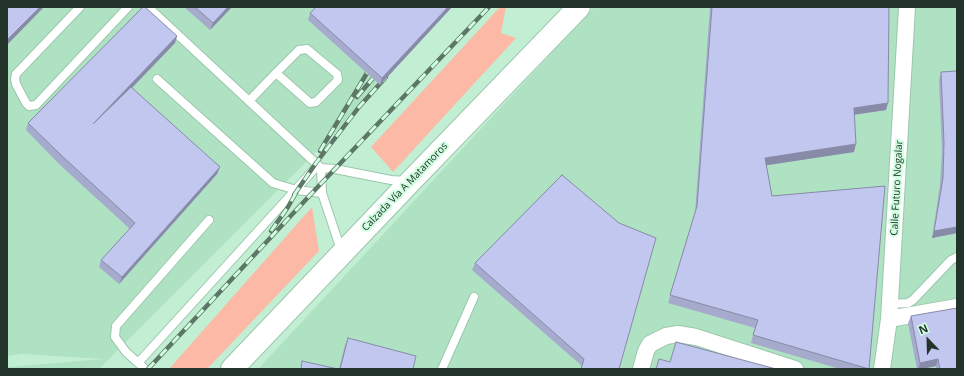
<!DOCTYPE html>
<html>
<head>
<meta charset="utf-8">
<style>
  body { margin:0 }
  #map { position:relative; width:964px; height:376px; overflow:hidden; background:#c2efd3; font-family:"Open Sans",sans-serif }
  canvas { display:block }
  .frame { position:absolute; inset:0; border:8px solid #223429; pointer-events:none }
  .north { position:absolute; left:908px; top:320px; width:40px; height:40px; -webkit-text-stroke:3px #cffde0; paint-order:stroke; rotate:337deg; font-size:11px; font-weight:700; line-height:16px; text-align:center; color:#223429 }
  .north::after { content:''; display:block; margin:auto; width:14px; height:18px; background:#223429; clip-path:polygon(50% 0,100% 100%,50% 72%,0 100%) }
</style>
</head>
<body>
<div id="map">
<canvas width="964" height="376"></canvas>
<div class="frame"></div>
<div class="north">N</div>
</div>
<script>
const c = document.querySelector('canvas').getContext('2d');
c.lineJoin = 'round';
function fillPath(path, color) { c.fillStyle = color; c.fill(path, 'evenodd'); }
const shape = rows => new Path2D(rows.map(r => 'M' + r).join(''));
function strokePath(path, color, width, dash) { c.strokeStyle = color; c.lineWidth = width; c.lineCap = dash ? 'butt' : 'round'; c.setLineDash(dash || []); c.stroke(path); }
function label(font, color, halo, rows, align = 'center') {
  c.font = font + ' "Open Sans",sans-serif'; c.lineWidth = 4; c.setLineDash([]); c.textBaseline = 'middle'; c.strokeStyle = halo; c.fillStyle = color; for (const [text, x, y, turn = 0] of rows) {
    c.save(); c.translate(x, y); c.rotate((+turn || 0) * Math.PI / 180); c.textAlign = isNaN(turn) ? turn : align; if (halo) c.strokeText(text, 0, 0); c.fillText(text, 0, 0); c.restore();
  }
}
const built = shape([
  [7,7,452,7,334,134,99,369,7,369,7,367,104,359,22,354,7,356],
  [594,7,957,7,957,369,258,369]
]);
const green = shape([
  [500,7,506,7,501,33,516,38,393,172,371,147],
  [312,207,319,251,207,369,169,369]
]);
const lane = shape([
  [80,7,16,74,15,79,16,84,26,103,29,106,36,105,128,7],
  [148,7,321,168,335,169,391,180,406,181],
  [157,79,273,183,296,190,322,193],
  [249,101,276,73,299,50,307,49,337,74,338,80,316,102,310,103,276,73],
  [321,168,322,193,341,250],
  [890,304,908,303,913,300,951,260,957,257],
  [138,363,318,165],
  [145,369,126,352,115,337,116,326,209,220],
  [442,369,474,297]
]);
const street = shape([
  [889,319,957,307],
  [641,369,646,351,650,344,666,336,678,334,696,337,795,369],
  [882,369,889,319,907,7]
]);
const secondary = shape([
  [232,369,410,182,579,7]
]);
const rail = shape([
  [357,97,379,71],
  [320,151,370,68],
  [294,195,316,163,359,107,386,77],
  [271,231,288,207,297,191],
  [148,369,313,192,489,7]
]);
const wall = shape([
  [184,7,232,7,210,30],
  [452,7,380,85,308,20,310,13],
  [710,7,889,7,886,110,854,115,854,152,766,165,772,196,869,369,840,369,751,343,755,328,668,303,695,213],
  [177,36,175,43,132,88,217,174,119,284,99,267,101,260,130,229,59,164,26,130,28,123],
  [941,72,957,233,932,238,940,185,942,151,939,80],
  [619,223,656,238,582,366,472,270,475,263],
  [911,316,957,369,936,369,936,366,922,369,917,369,908,323],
  [348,338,413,369,339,369,345,345]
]);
const shadedWall = shape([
  [40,7,44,7,7,45,7,40],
  [228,7,232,7,210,30,213,23],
  [448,7,452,7,380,85,382,78],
  [177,36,175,43,90,131,93,124],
  [888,103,886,110,851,115,854,108],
  [856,144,854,152,762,166,765,158],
  [220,167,217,174,119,284,122,277],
  [957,227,957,233,932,238,934,231],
  [938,359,936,366,922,369,918,369,920,363]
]);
const building = shape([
  [7,7,40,7,7,40,7,7],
  [143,7,145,7,177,36,93,124,131,87,220,167,122,277,101,260,135,223,62,156,28,123,143,7],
  [195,7,228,7,213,23,195,7],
  [316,7,448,7,382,78,310,13,316,7],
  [712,7,889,7,888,103,854,108,856,144,765,158,772,196,885,186,869,369,753,335,758,320,670,295,697,206,712,7],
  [957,71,957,227,934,231,943,178,944,143,941,72,957,71],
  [562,175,619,223,656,238,619,369,581,369,584,359,475,263,562,175],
  [957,308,957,369,940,369,938,359,920,363,911,316,957,308],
  [348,338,416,356,413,369,340,369,348,338],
  [676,342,776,369,656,369,659,359,670,362,676,342],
  [302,361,338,369,301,369,302,361]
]);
const streetNames = [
  ["Calzada Vía A Matamoros",405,187,-46],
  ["Calle Futuro Nogalar",897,188,-87]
];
fillPath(built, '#afe2c3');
fillPath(green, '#fcbaa6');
strokePath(lane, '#9bc7ac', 10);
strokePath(street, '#9bc7ac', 18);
strokePath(secondary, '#9bc7ac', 24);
strokePath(lane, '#fff', 8);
strokePath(street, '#fff', 16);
strokePath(secondary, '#fff', 22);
strokePath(rail, '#5c7766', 4.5);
strokePath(rail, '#cffde0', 3, [9]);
fillPath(wall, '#a6abcd');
fillPath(shadedWall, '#878ba7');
fillPath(building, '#c1c7ee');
strokePath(building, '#878ba7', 1);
label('10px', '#223429', '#cffde0', streetNames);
</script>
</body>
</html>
